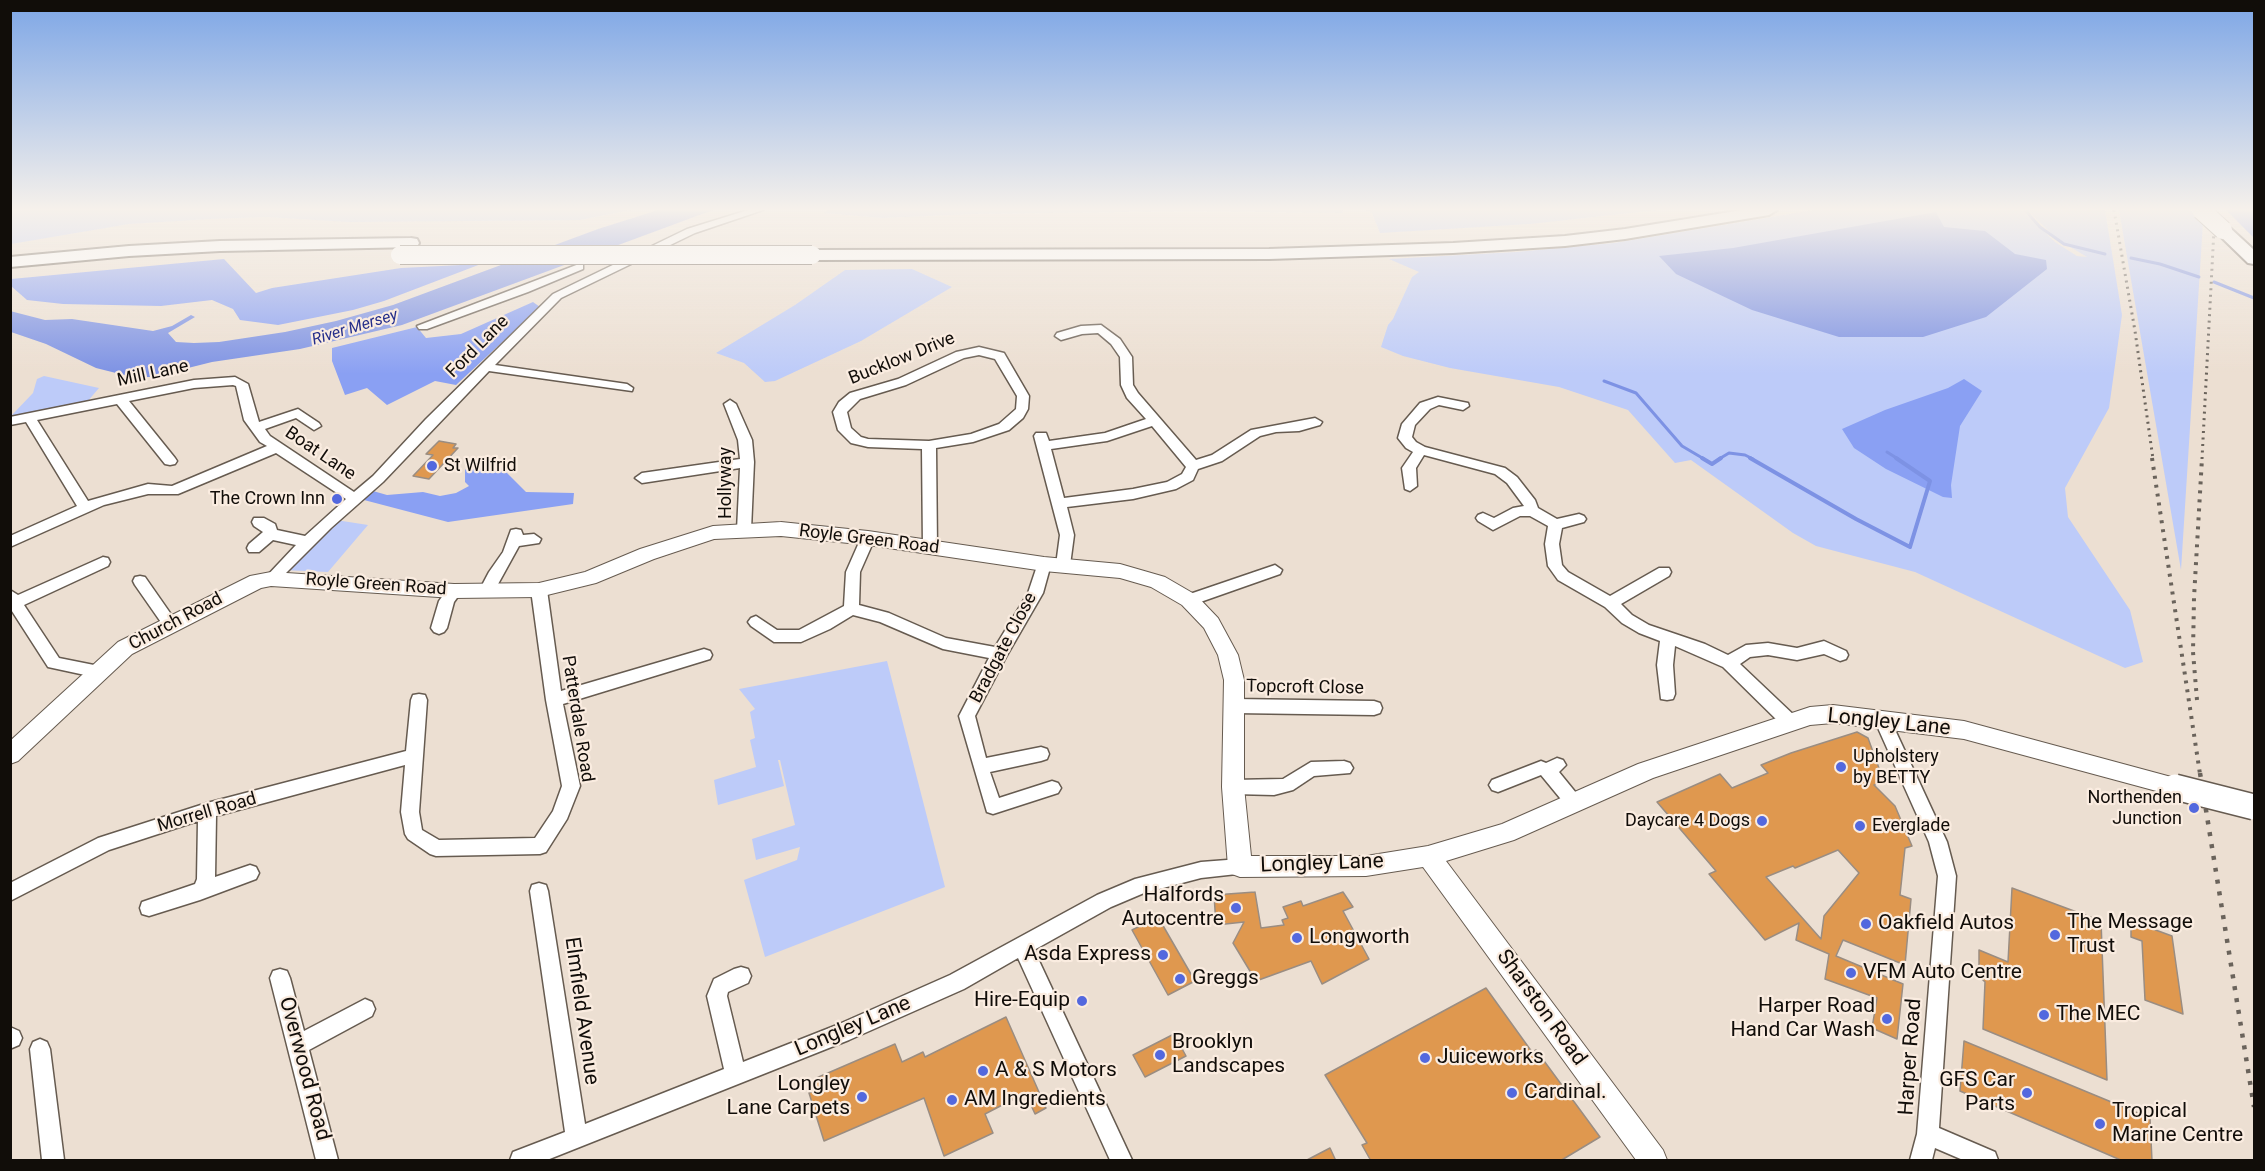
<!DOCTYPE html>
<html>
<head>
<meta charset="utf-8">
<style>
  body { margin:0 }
  #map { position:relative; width:2265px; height:1171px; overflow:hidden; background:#ecdfd2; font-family:Roboto,sans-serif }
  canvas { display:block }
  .frame { position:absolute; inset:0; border:12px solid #110d09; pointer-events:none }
</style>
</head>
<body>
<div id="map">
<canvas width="2265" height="1171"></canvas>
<div class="frame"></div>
</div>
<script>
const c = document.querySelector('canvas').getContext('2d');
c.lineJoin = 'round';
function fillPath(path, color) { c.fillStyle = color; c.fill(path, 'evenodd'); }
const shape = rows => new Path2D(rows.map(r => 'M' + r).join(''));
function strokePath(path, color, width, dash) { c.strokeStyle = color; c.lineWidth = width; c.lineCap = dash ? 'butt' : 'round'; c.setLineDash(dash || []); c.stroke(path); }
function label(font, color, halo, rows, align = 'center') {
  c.font = font + ' Roboto,sans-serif'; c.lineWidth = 4.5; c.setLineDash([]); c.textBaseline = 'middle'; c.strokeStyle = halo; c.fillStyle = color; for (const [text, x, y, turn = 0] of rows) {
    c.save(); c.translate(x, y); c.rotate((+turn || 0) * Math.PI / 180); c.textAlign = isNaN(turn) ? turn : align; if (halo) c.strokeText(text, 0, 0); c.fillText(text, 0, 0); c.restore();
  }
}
const green = shape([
  [11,210,631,210,580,220,349,222,266,217,210,219,129,224,11,244],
  [827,210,1342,210,1343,213,1190,211,972,214,882,218,824,213],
  [1366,210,1657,210,1530,224,1380,233,1372,213],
  [1814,210,2022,210,2055,242,2077,256,2087,257,2057,239,2027,210,2105,210,2122,315,2109,408,2065,488,2068,517,2130,610,2143,662,2125,668,1915,572,1816,546,1793,533,1691,460,1675,463,1628,410,1559,387,1450,368,1403,356,1381,347,1388,325,1393,319,1412,277,1419,272,1389,259,1516,252,1614,243],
  [2119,210,2190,210,2203,222,2181,570],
  [912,269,952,287,861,341,775,381,765,382,744,363,716,353,795,305,845,270],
  [44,376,99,388,87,402,11,416,33,393,37,379],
  [336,520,368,525,328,572,283,570],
  [887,661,945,887,765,957,744,880,797,860,800,847,756,860,752,839,795,825,780,760,778,760,784,786,718,805,714,780,756,767,750,740,755,738,750,712,755,709,739,689]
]);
const forest = shape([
  [2226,210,2254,210,2254,238],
  [224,259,256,293,272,288,401,268,481,264,384,301,353,310,278,325,240,320,233,309,212,300,161,306,63,304,27,300,11,286,11,279],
  [533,302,540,307,456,385,435,381,387,405,367,388,345,395,332,361,332,348,417,327,426,338,461,334],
  [1964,379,1982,391,1960,426,1951,485,1952,498,1943,497,1886,469,1854,448,1842,429,1885,410,1948,388],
  [475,460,494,460,526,492,574,493,573,504,448,522,364,500,373,491,387,495,423,492,440,496,456,493,469,486,465,482,465,470]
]);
const water = shape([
  [658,210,713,210,402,325,300,349,212,362,152,377,132,377,96,368,46,344,11,332,10,311,45,320,72,319,153,331,172,326,191,315,195,317,168,333,176,342,194,343,219,342,285,332,336,321,393,305,598,229],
  [1936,212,1944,227,1985,231,2015,254,2046,260,2047,269,1986,317,1923,337,1839,337,1752,310,1676,274,1659,256,1733,248]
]);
const streamFar1 = shape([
  [2025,210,2040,227,2064,244,2105,254],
  [2131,258,2160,264,2199,277],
  [2214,282,2254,298],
  [1604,381,1636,393,1682,446,1704,459],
  [1887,452,1898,459],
  [1719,459,1729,453,1745,455,1753,459]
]);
const stream = shape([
  [1702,458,1712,464,1721,458],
  [1750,458,1856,519,1910,547,1930,481,1896,458]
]);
const building = shape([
  [439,441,456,444,453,448,458,448,429,479,413,476,433,455,426,454,439,441],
  [1857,732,1868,738,1884,782,1874,785,1895,806,1912,846,1905,848,1900,895,1911,899,1905,965,1843,940,1836,956,1903,984,1897,1039,1872,1028,1877,998,1825,979,1829,954,1796,940,1799,923,1765,940,1709,874,1716,871,1657,802,1720,774,1732,788,1768,773,1761,765,1791,753,1857,732],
  [1838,850,1859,873,1824,916,1821,939,1766,877,1793,866,1795,868,1838,850],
  [2012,888,2101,921,2107,1080,1983,1029,1985,982,1979,976,1979,950,2008,962,2012,888],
  [1255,892,1261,928,1284,925,1282,920,1288,918,1283,907,1301,901,1303,906,1343,892,1353,907,1343,911,1369,959,1322,984,1311,961,1256,981,1233,943,1244,922,1216,925,1214,895,1255,892],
  [1158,917,1195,981,1168,995,1132,930,1158,917],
  [2131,921,2172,936,2183,1014,2145,1000,2142,941,2131,937,2131,921],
  [1486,988,1532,1052,1536,1050,1600,1137,1560,1161,1371,1161,1362,1145,1367,1143,1325,1075,1486,988],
  [1006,1017,1046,1108,1035,1114,1026,1094,1010,1101,985,1114,993,1133,944,1156,924,1098,824,1141,809,1093,817,1089,814,1079,895,1044,902,1062,923,1052,925,1057,1006,1017],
  [1174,1034,1186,1056,1145,1077,1133,1055,1174,1034],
  [1964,1041,2150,1118,2152,1161,2123,1161,1960,1091,1964,1041],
  [1330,1148,1336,1161,1305,1161,1330,1148]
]);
const minor = shape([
  [748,210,763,210,695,233,561,298,495,365,627,384,633,388,632,391,489,371,383,482,331,528,276,583,271,584,266,583,264,579,296,545,273,540,259,552,249,552,247,548,249,544,263,532,254,526,252,522,254,518,264,518,275,524,277,530,305,536,346,499,276,453,178,494,148,494,104,505,10,547,10,536,77,506,26,422,10,425,10,417,194,380,235,377,248,384,259,422,298,409,319,423,321,426,314,430,296,418,265,429,270,436,354,492,373,476,426,419,553,294,687,229,748,210],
  [233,385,236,386,244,420,260,442,267,446,172,486,148,484,88,501,37,420,117,404,165,464,170,465,175,464,177,461,175,458,129,401,194,388,233,385],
  [579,264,583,265,583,269,528,292,427,329,419,329,417,326,579,264],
  [1101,325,1120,339,1132,357,1133,385,1138,393,1196,460,1212,455,1251,430,1315,418,1322,422,1320,425,1299,431,1276,432,1260,436,1222,461,1198,469,1193,480,1176,489,1133,499,1067,507,1074,535,1070,565,1063,570,1056,565,1060,535,1034,436,1036,433,1046,433,1049,441,1105,433,1146,419,1127,398,1121,385,1120,357,1111,344,1098,333,1082,334,1061,340,1055,336,1057,333,1081,326,1101,325],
  [1152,426,1186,467,1182,474,1167,482,1133,489,1064,498,1051,449,1107,441,1152,426],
  [979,347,1004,353,1029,396,1028,409,1023,418,1009,430,973,442,936,448,937,548,930,553,923,548,922,449,868,447,851,443,838,430,833,412,839,402,850,393,898,379,956,352,979,347],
  [979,355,995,359,1017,396,1016,409,999,424,971,434,929,441,868,439,861,437,851,428,847,412,860,399,906,385,964,358,979,355],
  [1438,397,1468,403,1469,406,1463,410,1439,405,1430,409,1415,425,1412,437,1416,442,1425,447,1505,468,1517,477,1535,500,1538,508,1557,519,1579,514,1584,516,1586,519,1584,522,1562,528,1559,544,1562,565,1568,572,1610,596,1659,568,1669,568,1671,572,1669,576,1621,604,1632,615,1649,625,1705,644,1728,655,1746,645,1768,643,1797,648,1824,641,1846,651,1848,655,1846,659,1840,661,1824,654,1797,660,1768,655,1750,657,1740,664,1797,718,1799,723,1797,728,1791,730,1785,728,1723,667,1675,646,1673,665,1675,694,1673,699,1667,700,1661,699,1657,665,1660,641,1639,633,1622,623,1605,607,1558,580,1548,566,1545,544,1548,526,1530,516,1520,516,1493,530,1478,521,1476,518,1478,515,1483,513,1494,518,1513,508,1524,506,1507,483,1495,474,1424,455,1416,468,1417,486,1410,491,1405,489,1402,468,1413,452,1406,448,1398,438,1402,424,1420,403,1438,397],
  [730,400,736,404,752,440,754,462,751,530,744,535,737,530,740,468,642,483,635,478,642,473,740,459,738,440,724,404,730,400],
  [516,529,521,530,523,535,534,534,541,539,539,543,519,546,492,595,482,595,479,591,489,572,503,552,511,530,516,529],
  [868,533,875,538,860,572,859,605,889,613,946,638,995,647,1028,593,1039,560,1049,560,1051,564,1043,593,1006,657,975,716,986,758,1041,747,1047,749,1049,754,1047,759,1041,761,990,772,999,798,1052,781,1058,783,1061,788,1058,793,993,814,987,812,959,716,989,658,943,649,880,622,853,615,830,629,801,642,774,642,751,626,748,622,751,618,756,616,777,630,799,630,844,606,846,572,861,538,868,533],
  [103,557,108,558,110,562,108,566,24,605,59,658,99,666,105,668,107,672,105,676,99,678,48,667,10,608,10,590,18,595,103,557],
  [1275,565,1282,570,1280,574,1189,606,1184,604,1181,600,1184,596,1275,565],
  [140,576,145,577,175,620,178,624,175,628,165,628,135,585,133,581,135,577,140,576],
  [539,584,544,586,547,590,561,691,704,649,710,651,712,655,710,659,563,704,580,786,567,819,546,852,540,854,436,856,430,854,408,839,405,834,401,812,405,765,216,816,215,877,250,865,256,867,259,873,256,879,200,900,149,916,142,914,140,908,142,902,195,884,197,879,198,821,109,850,10,901,10,883,98,838,207,803,406,751,411,700,413,695,419,694,425,695,427,700,419,812,422,830,439,840,535,838,553,811,562,786,546,700,531,590,534,586,539,584],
  [454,585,459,587,462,591,454,602,447,628,444,632,439,634,434,632,431,628,439,601,449,587,454,585],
  [1235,699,1374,701,1380,703,1382,708,1380,713,1374,715,1235,713,1229,711,1227,706,1229,701,1235,699],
  [1882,712,1888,714,1890,719,1947,842,1956,876,1939,1128,1995,1152,1998,1160,1963,1160,1935,1148,1932,1160,1910,1160,1917,1134,1938,876,1929,842,1874,719,1876,714,1882,712],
  [1557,758,1563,760,1566,765,1559,772,1581,799,1584,804,1581,809,1575,811,1569,809,1541,775,1498,792,1492,790,1489,785,1492,780,1541,761,1546,763,1557,758],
  [1344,761,1350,763,1353,768,1350,773,1314,776,1293,790,1274,795,1233,794,1227,792,1224,787,1227,782,1233,780,1283,779,1311,762,1344,761],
  [1240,859,1246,861,1249,867,1246,873,1201,878,1144,893,1111,907,1034,950,1132,1160,1110,1160,1018,958,964,989,849,1040,547,1160,510,1160,513,1152,565,1132,530,891,532,885,539,883,546,885,548,891,585,1124,724,1069,707,996,714,979,734,969,741,967,748,969,751,976,748,983,728,992,727,996,743,1062,837,1025,950,975,1097,895,1135,879,1201,862,1240,859],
  [280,969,287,971,290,978,304,1031,365,999,372,1002,375,1009,372,1016,309,1050,338,1160,316,1160,270,978,273,971,280,969],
  [10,1027,19,1031,22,1038,19,1045,12,1048,10,1027],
  [40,1039,47,1042,50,1049,64,1160,42,1160,30,1049,33,1042,40,1039]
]);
const major = shape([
  [781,522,868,531,1044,557,1120,564,1165,577,1196,595,1218,618,1238,655,1244,680,1244,787,1251,856,1366,856,1428,846,1502,824,1638,764,1810,707,1833,705,1964,721,2175,778,2183,780,2186,787,2183,794,2175,796,1964,739,1833,723,1810,725,1653,778,1514,840,1446,861,1663,1150,1667,1160,1636,1160,1423,867,1366,876,1240,877,1232,874,1228,867,1222,787,1224,680,1218,655,1204,628,1182,605,1151,587,1120,578,1044,571,868,545,781,536,714,539,654,559,596,583,539,597,454,598,271,586,261,588,132,654,18,761,10,764,10,741,118,642,250,576,271,572,454,584,539,583,585,572,640,549,713,526,781,522]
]);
const highway = shape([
  [1742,210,1777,210,1769,215,1625,239,1565,246,1453,253,1269,259,812,260,804,255,812,250,1269,249,1453,243,1565,236,1625,229,1742,210],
  [2223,225,2229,227,2254,250,2254,264,2248,263,2217,233,2215,230,2217,227,2223,225],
  [411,238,417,239,419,243,417,247,220,251,129,256,10,267,10,257,129,246,220,241,411,238]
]);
const railFar2 = shape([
  [2114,210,2135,331,2153,459],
  [2202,459,2215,210]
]);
const railFar1 = shape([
  [2152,458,2200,774],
  [2197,700,2193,652,2194,598,2202,458]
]);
const rail = shape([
  [2200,773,2254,1107]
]);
const majorBridge = shape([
  [2175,787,2254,807]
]);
const highwayBridge = shape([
  [2201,210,2223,230],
  [400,255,812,255]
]);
const markers = [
  [432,466,6,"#5368de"],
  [337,499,6,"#5368de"],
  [1841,767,6,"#5368de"],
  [2194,808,6,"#5368de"],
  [1762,821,6,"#5368de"],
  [1860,826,6,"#5368de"],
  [1236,908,6,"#5368de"],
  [1866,924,6,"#5368de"],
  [2055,935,6,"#5368de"],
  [1297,938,6,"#5368de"],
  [1163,955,6,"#5368de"],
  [1851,973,6,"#5368de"],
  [1180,979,6,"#5368de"],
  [1082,1001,6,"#5368de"],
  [2044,1015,6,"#5368de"],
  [1887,1019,6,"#5368de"],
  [1160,1055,6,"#5368de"],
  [1425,1058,6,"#5368de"],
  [983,1071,6,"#5368de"],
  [1512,1093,6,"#5368de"],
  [2027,1093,6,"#5368de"],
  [862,1097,6,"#5368de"],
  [952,1100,6,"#5368de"],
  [2100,1124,6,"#5368de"]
];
const farWaternames = [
  ["River Mersey",355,328,-17]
];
const streetNames = [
  ["Ford Lane",478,347,-45],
  ["Bucklow Drive",902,359,-22],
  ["Mill Lane",153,374,-12],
  ["Boat Lane",320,454,34],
  ["Hollyway",726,483,-90],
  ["Royle Green Road",869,540,7],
  ["Royle Green Road",376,585,4],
  ["Church Road",176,622,-28],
  ["Bradgate Close",1004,648,-62],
  ["Topcroft Close",1305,688,1],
  ["Patterdale Road",577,719,81],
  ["Morrell Road",207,813,-16]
];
const poiNames = [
  ["St Wilfrid",444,466],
  ["The Crown Inn",325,499,"right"],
  ["Upholstery",1853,757],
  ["by BETTY",1853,778],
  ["Northenden",2182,798,"right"],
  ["Junction",2182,819,"right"],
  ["Daycare 4 Dogs",1750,821,"right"],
  ["Everglade",1872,826]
];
const nearStreetnames = [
  ["Longley Lane",1889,723,6],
  ["Longley Lane",1322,864,-2],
  ["Sharston Road",1541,1008,54],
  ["Elmfield Avenue",581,1011,82],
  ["Longley Lane",853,1027,-23],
  ["Harper Road",1911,1057,-86],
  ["Overwood Road",304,1069,75]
];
const nearPoinames = [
  ["Halfords",1224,896,"right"],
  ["Autocentre",1224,920,"right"],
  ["The Message",2067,923],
  ["Trust",2067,947],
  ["Oakfield Autos",1878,924],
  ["Longworth",1309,938],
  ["Asda Express",1151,955,"right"],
  ["VFM Auto Centre",1863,973],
  ["Greggs",1192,979],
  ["Hire-Equip",1070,1001,"right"],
  ["Harper Road",1875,1007,"right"],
  ["Hand Car Wash",1875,1031,"right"],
  ["The MEC",2056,1015],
  ["Brooklyn",1172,1043],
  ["Landscapes",1172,1067],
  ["Juiceworks",1437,1058],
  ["A & S Motors",995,1071],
  ["GFS Car",2015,1081,"right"],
  ["Parts",2015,1105,"right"],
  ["Longley",850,1085,"right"],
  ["Lane Carpets",850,1109,"right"],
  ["Cardinal.",1524,1093],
  ["AM Ingredients",964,1100],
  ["Tropical",2112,1112],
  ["Marine Centre",2112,1136]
];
fillPath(green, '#bdcbf9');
fillPath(forest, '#8aa0f3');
fillPath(water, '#7d92e4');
strokePath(streamFar1, '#7d92e4', 3);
strokePath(stream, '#7d92e4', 4);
fillPath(building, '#df984f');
strokePath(building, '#9a8d82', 1.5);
strokePath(minor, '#665b50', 3);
strokePath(major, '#665b50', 2);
strokePath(highway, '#665b50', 4);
fillPath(minor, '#fff');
fillPath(major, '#fff');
fillPath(highway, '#fff');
strokePath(railFar2, '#6a635b', 3, [2, 4.5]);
strokePath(railFar1, '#6a635b', 4, [3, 6]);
strokePath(rail, '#6a635b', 4.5, [4, 8]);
strokePath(majorBridge, '#665b50', 28, []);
strokePath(highwayBridge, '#665b50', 20, []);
strokePath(majorBridge, '#fff', 25);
strokePath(highwayBridge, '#fff', 18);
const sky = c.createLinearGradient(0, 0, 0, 374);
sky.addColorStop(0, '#7da6e6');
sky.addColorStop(0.56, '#f6f1eb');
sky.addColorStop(1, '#f6f1eb00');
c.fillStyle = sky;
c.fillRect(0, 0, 2265, 374);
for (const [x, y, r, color] of markers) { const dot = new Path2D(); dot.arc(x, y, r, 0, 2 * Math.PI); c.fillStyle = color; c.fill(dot); strokePath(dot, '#faece0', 2); }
label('italic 16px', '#242d8a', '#faece0', farWaternames);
label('18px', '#110d09', '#faece0', streetNames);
label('18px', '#110d09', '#faece0', poiNames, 'left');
label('21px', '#110d09', '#faece0', nearStreetnames);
label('21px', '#110d09', '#faece0', nearPoinames, 'left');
</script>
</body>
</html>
